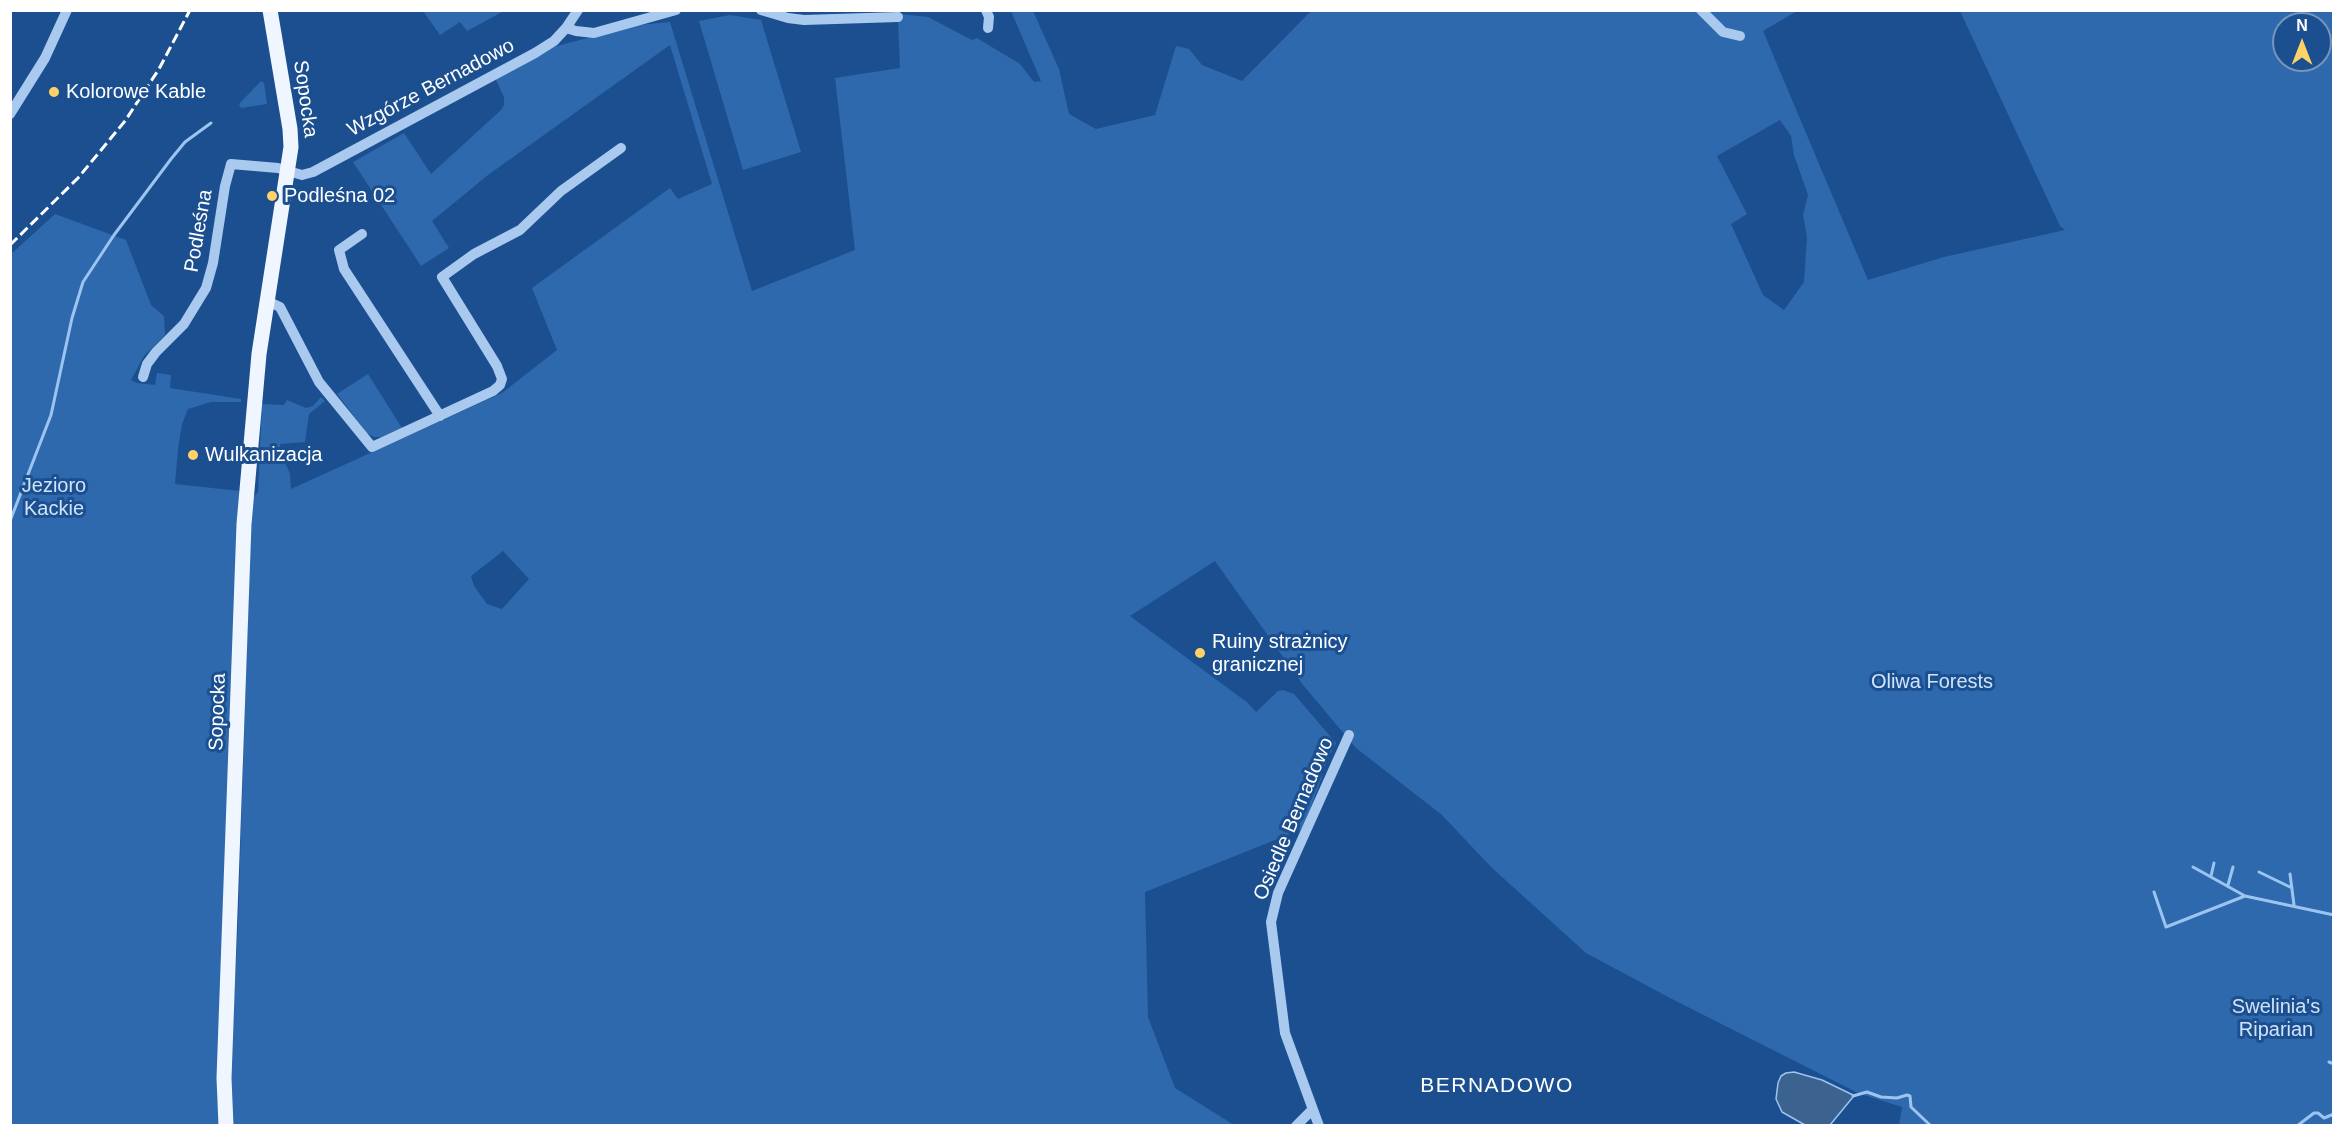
<!DOCTYPE html>
<html>
<head>
<meta charset="utf-8">
<style>
  body { margin:0 }
  #map { position:relative; width:2344px; height:1136px; overflow:hidden; background:#1b4f8f; font-family:Helvetica,sans-serif }
  canvas { display:block }
  .frame { position:absolute; inset:0; border:12px solid #fff; pointer-events:none }
  .north { position:absolute; left:2272px; top:12px; width:60px; height:60px; box-sizing:border-box; background:#1b4f8f; border:2px solid #7695bc; border-radius:50%; rotate:0deg; font-size:16px; font-weight:700; line-height:24px; text-align:center; color:#fff }
  .north::after { content:''; display:block; margin:auto; width:21px; height:27px; background:#ffd166; clip-path:polygon(50% 0,100% 100%,50% 72%,0 100%) }
</style>
</head>
<body>
<div id="map">
<canvas width="2344" height="1136"></canvas>
<div class="frame"></div>
<div class="north">N</div>
</div>
<script>
const c = document.querySelector('canvas').getContext('2d');
c.lineJoin = 'round';
function fillPath(path, color) { c.fillStyle = color; c.fill(path, 'evenodd'); }
const shape = rows => new Path2D(rows.map(r => 'M' + r).join(''));
function strokePath(path, color, width, dash) { c.strokeStyle = color; c.lineWidth = width; c.lineCap = dash ? 'butt' : 'round'; c.setLineDash(dash || []); c.stroke(path); }
function label(font, color, halo, rows, align = 'center') {
  c.font = font + ' Helvetica,sans-serif'; c.lineWidth = 6; c.setLineDash([]); c.textBaseline = 'middle'; c.strokeStyle = halo; c.fillStyle = color; for (const [text, x, y, turn = 0] of rows) {
    c.save(); c.translate(x, y); c.rotate((+turn || 0) * Math.PI / 180); c.textAlign = isNaN(turn) ? turn : align; if (halo) c.strokeText(text, 0, 0); c.fillText(text, 0, 0); c.restore();
  }
}
const green = shape([
  [423,11,504,11,467,31,460,22,440,35],
  [1011,11,1033,11,1059,69,1069,114,1096,129,1155,115,1176,46,1189,49,1202,65,1242,81,1311,11,1797,11,1763,31,1868,280,1944,257,2065,230,2060,226,1960,11,2333,11,2333,1125,1899,1125,1902,1107,1858,1093,1670,998,1586,953,1491,867,1442,815,1356,748,1303,685,1215,561,1130,616,1248,703,1256,712,1278,691,1283,690,1294,694,1336,743,1322,772,1322,777,1305,823,1300,830,1145,892,1148,1017,1175,1088,1234,1125,233,1126,230,1078,238,922,250,552,253,497,258,492,262,404,284,405,287,400,306,408,313,406,321,397,325,401,309,414,305,442,280,444,280,451,290,474,291,489,502,393,557,350,532,288,670,188,678,199,712,184,670,45,488,175,432,221,449,248,421,266,353,162,404,133,431,174,501,110,504,105,504,97,495,78,553,47,638,25,670,22,752,291,855,250,835,78,900,68,898,21,900,14,928,17,972,40,977,38,1020,64,1034,82,1041,81],
  [2284,24,2320,24,2320,60,2284,60],
  [1780,120,1791,136,1794,155,1808,195,1803,215,1807,237,1804,282,1784,310,1763,295,1731,224,1747,214,1717,156],
  [503,551,529,579,502,609,487,604,474,586,471,576],
  [730,15,761,20,801,152,743,170,699,21],
  [261,81,264,83,267,104,241,108,239,104],
  [55,214,126,240,151,305,164,316,165,335,144,356,131,380,137,383,155,385,157,373,171,375,170,388,241,399,241,402,211,402,188,409,182,424,178,449,175,484,240,491,217,1093,219,1125,11,1126,10,255],
  [368,374,402,428,381,437,374,437,367,433,337,394]
]);
const water = shape([
  [1794,1072,1822,1080,1853,1095,1853,1097,1830,1125,1805,1125,1782,1112,1776,1099,1778,1083,1781,1076,1786,1073,1794,1072]
]);
const stream = shape([
  [10,521,51,415,72,318,83,282,114,235,171,159,185,142,211,123],
  [2193,867,2245,896,2334,915],
  [2259,872,2292,888],
  [2290,874,2294,905],
  [2211,876,2214,863],
  [2228,885,2233,867],
  [2154,892,2166,927,2245,896],
  [2329,1062,2334,1064],
  [1853,1096,1867,1092,1881,1097,1897,1098,1907,1095,1910,1096,1911,1107,1931,1126],
  [2297,1126,2314,1113,2318,1113,2324,1118,2334,1114]
]);
const minor = shape([
  [761,10,788,18,804,20,898,17],
  [986,10,989,17,988,28],
  [1701,10,1723,32,1740,36],
  [566,28,576,31,594,33,676,10],
  [10,114,45,58,67,10],
  [362,234,339,250,344,269,440,416],
  [267,301,280,307,319,382,372,447,493,391,500,385,502,379,497,366,442,277,474,254,520,230,561,191,621,148],
  [143,377,147,364,156,352,184,324,206,288,213,263,225,186,231,164,278,168,302,175,313,172,535,53,554,41,566,28,578,10],
  [1296,1126,1312,1110],
  [1319,1126,1285,1033,1271,922,1278,893,1349,735]
]);
const major = shape([
  [226,1126,224,1078,244,524,259,354,291,147,290,129,270,10]
]);
const rail = shape([
  [10,245,78,178,125,121,159,69,190,10]
]);
const markers = [
  [54,92,6,"#ffd166"],
  [272,196,6,"#ffd166"],
  [193,455,6,"#ffd166"],
  [1200,653,6,"#ffd166"]
];
const streetNames = [
  ["Wzgórze Bernadowo",431,88,-28],
  ["Sopocka",305,99,82],
  ["Podleśna",199,231,-80],
  ["Sopocka",218,712,-88],
  ["Osiedle Bernadowo",1294,819,-67]
];
const poiNames = [
  ["Kolorowe Kable",66,92],
  ["Podleśna 02",284,196],
  ["Wulkanizacja",205,455],
  ["Ruiny strażnicy",1212,642],
  ["granicznej",1212,665]
];
const parkNames = [
  ["Jezioro",54,486],
  ["Kackie",54,509],
  ["Oliwa Forests",1932,682],
  ["Swelinia's",2276,1007],
  ["Riparian",2276,1030]
];
const neighbourhoodNames = [
  ["BERNADOWO",1497,1086]
];
fillPath(green, '#2e69ad');
fillPath(water, '#3c6290');
strokePath(water, '#9cc4f0', 1.5);
strokePath(stream, '#9cc4f0', 3);
strokePath(minor, '#a9c9ee', 10);
strokePath(major, '#f0f6ff', 15);
strokePath(rail, '#fff', 3, [10, 4.5]);
for (const [x, y, r, color] of markers) { const dot = new Path2D(); dot.arc(x, y, r, 0, 2 * Math.PI); c.fillStyle = color; c.fill(dot); strokePath(dot, '#1b4f8f', 2); }
label('20px', '#fff', '#1b4f8f', streetNames);
label('20px', '#fff', '#1b4f8f', poiNames, 'left');
label('20px', '#cfe3fa', '#1b4f8f', parkNames);
c.letterSpacing = '1.5px';
label('21px', '#fff', '#1b4f8f', neighbourhoodNames);
c.letterSpacing = '0px';
</script>
</body>
</html>
